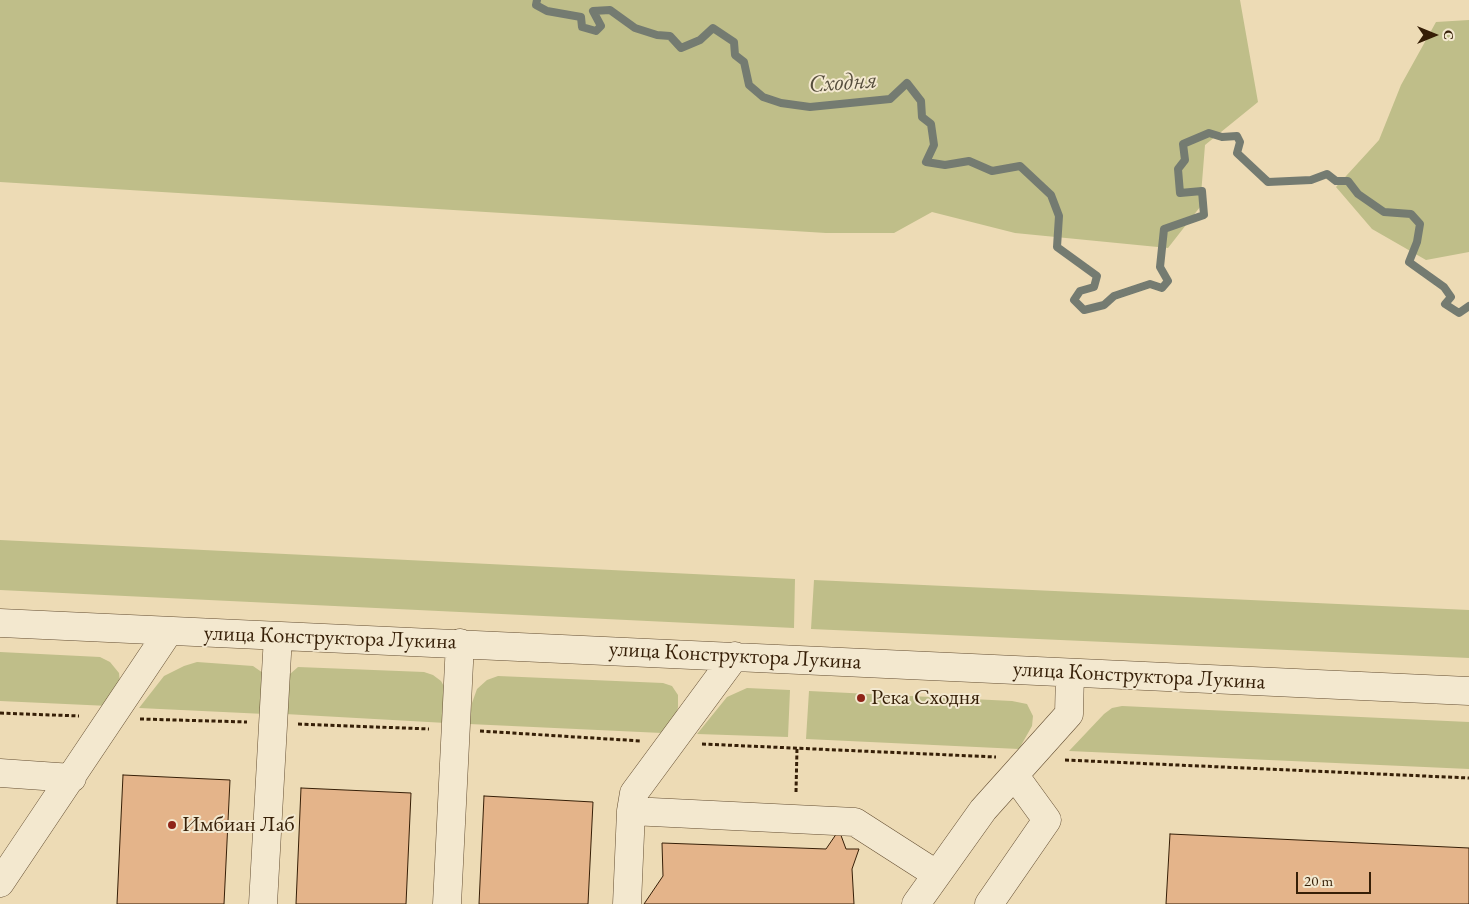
<!DOCTYPE html>
<html>
<head>
<meta charset="utf-8">
<style>
  body { margin:0 }
  #map { position:relative; width:1469px; height:904px; overflow:hidden; background:#eddbb5; font-family:"EB Garamond",serif }
  canvas { display:block }
  .north { position:absolute; left:1409px; top:10px; width:50px; height:50px; -webkit-text-stroke:4px #f3e8cf; paint-order:stroke; rotate:90deg; font-size:14px; font-weight:700; line-height:20px; text-align:center; color:#361f07 }
  .north::after { content:''; display:block; margin:auto; width:18px; height:22px; background:#361f07; clip-path:polygon(50% 0,100% 100%,50% 72%,0 100%) }
  .scale { position:absolute; left:1296px; top:872px; width:75px; height:22px; box-sizing:border-box; border:2px solid #361f07; border-top:0; padding-left:6px; font-size:15px; line-height:18px; white-space:nowrap; color:#361f07; -webkit-text-stroke:4px #f3e8cf; paint-order:stroke }
</style>
</head>
<body>
<div id="map">
<canvas width="1469" height="904"></canvas>
<div class="north">С</div>
<div class="scale">20 m</div>
</div>
<script>
const c = document.querySelector('canvas').getContext('2d');
c.lineJoin = 'round';
function fillPath(path, color) { c.fillStyle = color; c.fill(path, 'evenodd'); }
const shape = rows => new Path2D(rows.map(r => 'M' + r).join(''));
function strokePath(path, color, width, dash) { c.strokeStyle = color; c.lineWidth = width; c.lineCap = dash ? 'butt' : 'round'; c.setLineDash(dash || []); c.stroke(path); }
function label(font, color, halo, rows, align = 'center') {
  c.font = font + ' "EB Garamond",serif'; c.lineWidth = 4; c.setLineDash([]); c.textBaseline = 'middle'; c.strokeStyle = halo; c.fillStyle = color; for (const [text, x, y, turn = 0] of rows) {
    c.save(); c.translate(x, y); c.rotate((+turn || 0) * Math.PI / 180); c.textAlign = isNaN(turn) ? turn : align; if (halo) c.strokeText(text, 0, 0); c.fillText(text, 0, 0); c.restore();
  }
}
const green = shape([
  [0,0,1240,0,1258,102,1205,145,1200,207,1168,248,1015,233,932,212,894,233,826,233,0,182],
  [1469,20,1469,252,1426,260,1372,229,1336,187,1379,140,1401,85,1436,22],
  [0,540,795,579,794,628,0,590],
  [814,580,1469,610,1469,658,811,629],
  [0,652,100,657,110,662,119,673,120,684,109,706,0,701],
  [197,662,253,666,263,673,265,714,139,708,164,676,184,666],
  [298,667,424,672,433,675,441,681,446,690,446,723,285,714,287,684,290,674],
  [498,676,663,683,672,686,678,695,678,707,676,716,662,733,469,724,472,703,477,689,487,680],
  [747,688,790,690,788,737,697,734,727,697],
  [809,691,1012,701,1027,704,1033,716,1032,726,1019,749,806,739],
  [1122,706,1469,722,1469,769,1069,751,1104,714,1112,708]
]);
const stream = shape([
  [537,0,536,5,547,11,581,17,582,27,596,31,601,26,593,11,610,10,635,28,657,35,670,36,681,48,700,40,713,28,734,42,735,55,744,62,749,85,763,97,781,103,810,107,890,99,907,83,921,101,922,117,931,124,934,145,926,162,945,165,969,161,992,171,1020,166,1051,195,1059,216,1057,247,1097,276,1094,287,1080,291,1074,300,1084,310,1104,305,1114,296,1150,284,1162,288,1168,281,1160,267,1164,229,1204,215,1202,191,1180,193,1178,169,1185,160,1183,144,1209,133,1222,137,1237,136,1240,142,1237,153,1268,182,1311,180,1327,174,1336,181,1348,181,1358,194,1384,212,1411,214,1420,224,1417,242,1409,262,1444,287,1451,297,1445,304,1459,313,1469,306]
]);
const building = shape([
  [123,775,230,780,224,904,117,904,123,775],
  [301,788,411,793,406,904,296,904,301,788],
  [484,796,593,802,588,904,479,904,484,796],
  [839,830,846,849,859,849,852,869,854,904,644,904,663,876,662,843,826,849,839,830],
  [1170,834,1469,848,1469,904,1166,904,1170,834]
]);
const path = shape([
  [0,713,79,716],
  [140,719,247,722],
  [298,724,429,729],
  [480,731,641,741],
  [702,744,996,757],
  [1065,760,1469,778],
  [796,792,797,748]
]);
const minor = shape([
  [0,623,1469,691],
  [0,773,72,778],
  [631,811,855,822,936,874],
  [0,883,169,631],
  [263,904,278,636],
  [447,904,460,643],
  [627,904,631,811,634,793,735,656],
  [916,904,983,810,1069,714,1070,673],
  [989,904,1047,820,1015,776]
]);
const markers = [
  [861,698,5,"#8f2418"],
  [172,825,5,"#8f2418"]
];
const streetNames = [
  ["улица Конструктора Лукина",330,638,2],
  ["улица Конструктора Лукина",735,656,3],
  ["улица Конструктора Лукина",1139,676,3]
];
const poiNames = [
  ["Река Сходня",871,698],
  ["Имбиан Лаб",182,825]
];
const waterNames = [
  ["Сходня",843,83,-4]
];
fillPath(green, '#bfbe89');
strokePath(stream, '#747b71', 8);
fillPath(building, '#e4b48a');
strokePath(building, '#361f07', 1);
strokePath(minor, '#644e32', 29);
strokePath(path, '#361f07', 3, [4, 2.5]);
strokePath(minor, '#f3e8cf', 28);
for (const [x, y, r, color] of markers) { const dot = new Path2D(); dot.arc(x, y, r, 0, 2 * Math.PI); c.fillStyle = color; c.fill(dot); strokePath(dot, '#f3e8cf', 2); }
label('22px', '#361f07', '#f3e8cf', streetNames);
label('22px', '#361f07', '#f3e8cf', poiNames, 'left');
label('italic 24px', '#554d3c', '#f3e8cf', waterNames);
</script>
</body>
</html>
